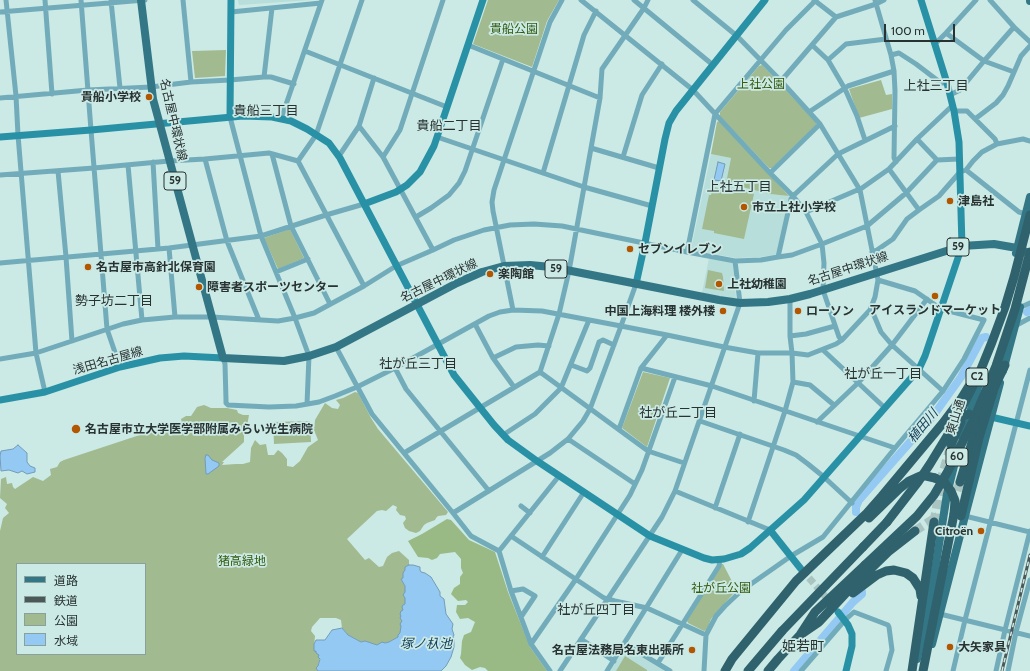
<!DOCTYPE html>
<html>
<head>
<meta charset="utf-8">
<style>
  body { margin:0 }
  #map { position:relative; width:1030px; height:671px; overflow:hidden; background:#cbe9e5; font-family:Cabin,"Noto Sans JP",sans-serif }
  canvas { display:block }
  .legend { position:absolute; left:16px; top:563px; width:130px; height:92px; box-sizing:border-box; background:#cbe9e5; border:1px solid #89a09d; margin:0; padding:5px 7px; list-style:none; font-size:12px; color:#273231 }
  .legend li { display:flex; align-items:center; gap:8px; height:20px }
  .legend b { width:20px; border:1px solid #89a09d }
  .scale { position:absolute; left:884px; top:24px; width:71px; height:18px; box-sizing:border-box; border:2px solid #273231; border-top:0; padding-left:5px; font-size:12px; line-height:14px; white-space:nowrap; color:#273231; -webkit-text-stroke:3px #cbe9e5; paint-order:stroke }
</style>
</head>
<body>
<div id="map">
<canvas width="1030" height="671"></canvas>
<ul class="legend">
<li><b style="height:5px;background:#337786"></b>道路</li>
<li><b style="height:5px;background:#4a5957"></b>鉄道</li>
<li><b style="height:11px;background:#a1ba90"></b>公園</li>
<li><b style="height:11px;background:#93c9f2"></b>水域</li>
</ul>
<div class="scale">100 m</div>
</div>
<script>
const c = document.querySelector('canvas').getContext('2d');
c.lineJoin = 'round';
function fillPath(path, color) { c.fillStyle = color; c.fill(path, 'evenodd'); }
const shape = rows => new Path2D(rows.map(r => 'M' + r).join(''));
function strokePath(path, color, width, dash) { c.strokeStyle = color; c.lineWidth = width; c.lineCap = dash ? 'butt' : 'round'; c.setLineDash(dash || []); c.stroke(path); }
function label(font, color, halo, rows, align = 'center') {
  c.font = font + ' Cabin,"Noto Sans JP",sans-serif'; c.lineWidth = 3.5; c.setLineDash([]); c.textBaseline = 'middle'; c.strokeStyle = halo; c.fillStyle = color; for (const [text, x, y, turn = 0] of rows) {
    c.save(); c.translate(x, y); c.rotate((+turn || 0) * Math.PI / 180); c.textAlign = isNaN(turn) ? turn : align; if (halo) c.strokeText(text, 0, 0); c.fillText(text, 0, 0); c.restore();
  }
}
const built = shape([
  [238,0,311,0,239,5],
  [711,154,731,158,726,183,770,194,789,196,790,198,776,255,760,257,736,258,692,250,691,249],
  [709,258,733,263,736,298,734,299,702,293],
  [626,648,665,671,610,671,624,649]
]);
const green = shape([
  [488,0,559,0,547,21,532,67,473,44],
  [226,50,225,76,195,78,192,51],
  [762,65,816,122,816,125,772,168,769,168,720,116,720,112,759,66],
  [881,80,886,95,892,94,892,109,859,118,849,89],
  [719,121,789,196,770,194,726,183,731,158,711,154,717,122],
  [713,187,723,189,724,187,754,194,744,239,714,233,714,231,702,229,709,195,711,195],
  [290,229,304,258,278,269,264,238],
  [708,270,722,273,723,277,724,291,705,288],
  [643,372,670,378,647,447,622,428],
  [355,392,358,393,371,418,378,429,448,512,446,515,438,516,436,518,435,520,427,523,424,525,420,531,416,533,409,531,405,528,403,523,406,519,405,516,400,515,396,510,397,507,393,505,386,511,382,510,377,511,347,539,365,560,369,558,379,567,383,566,387,557,392,553,399,551,409,560,409,565,405,567,405,570,403,578,401,579,405,586,405,604,403,605,404,610,401,616,402,621,400,633,398,637,389,642,377,645,365,641,361,642,348,635,342,628,341,620,336,618,320,618,312,627,311,631,315,636,314,646,319,655,319,662,317,668,318,671,0,671,0,531,3,518,9,513,5,508,7,504,0,498,1,479,6,477,7,484,12,483,13,487,15,489,33,477,43,481,51,475,50,469,57,467,60,462,64,460,167,426,182,424,181,419,186,416,191,416,197,407,204,405,211,408,227,408,237,410,238,413,243,415,249,415,247,426,244,433,244,442,222,462,224,462,222,465,236,464,243,464,250,462,251,448,255,440,260,445,266,444,268,455,274,455,278,450,282,453,287,459,287,466,293,467,300,461,308,447,318,440,314,430,315,420,325,403,332,408,338,409,340,405,336,400,343,398],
  [17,564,145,564,145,654,17,654],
  [310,421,311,442,274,444,273,422],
  [721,564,723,564,737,591,733,594,716,613,711,619,707,630,704,631,688,623,687,621],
  [625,656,647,670,647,671,616,671]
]);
const forest = shape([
  [447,519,451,520,469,540,495,552,508,592,530,647,547,671,488,671,485,668,480,667,472,670,465,665,460,658,461,654,462,641,464,635,471,632,475,622,468,618,460,619,456,612,457,605,465,605,468,602,466,600,458,601,451,594,454,588,460,584,460,577,463,573,461,568,461,559,455,552,440,554,437,558,432,560,428,558,418,557,408,541,422,534]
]);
const water = shape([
  [718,162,725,164,721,181,714,180,718,162],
  [18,445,27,453,27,462,30,466,35,468,35,472,27,474,22,471,18,473,9,470,1,471,0,456,1,451,13,449,18,445],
  [206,455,208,455,212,460,219,463,219,466,208,474,206,474,205,458,206,455],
  [409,565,413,565,420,567,420,570,421,572,425,573,431,577,440,592,440,596,444,599,446,614,453,624,452,629,454,635,453,637,454,640,454,647,451,657,446,666,441,671,318,671,316,668,318,666,320,659,318,657,319,655,316,653,316,651,314,651,314,644,316,640,325,640,332,630,342,628,348,635,361,642,365,641,377,645,382,642,385,643,389,642,398,637,398,635,400,633,401,626,400,624,402,621,400,618,401,616,400,614,401,611,403,610,402,607,403,605,405,604,405,598,403,595,405,592,405,586,401,579,403,578,403,573,405,570,405,567,409,565]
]);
const river = shape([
  [1027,312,1030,310],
  [856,512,856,507,859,500,933,416,961,377,982,338,986,337],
  [794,671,853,602,862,594,862,592]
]);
const secondaryTunnel = shape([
  [802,570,831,603]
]);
const highwayTunnel = shape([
  [951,503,957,491,960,482],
  [934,522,942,476,951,445],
  [915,531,938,516]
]);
const street = shape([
  [6,0,16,96,18,135,36,353,45,392],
  [45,0,52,94],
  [81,0,91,130,107,329,120,367],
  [183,0,191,82],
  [634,0,713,65],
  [814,0,836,17],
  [875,0,891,55,894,71,895,91,894,158,896,162],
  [990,0,1014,27,1030,42],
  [111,1,120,88],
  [0,12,145,0],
  [231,12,321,3],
  [946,33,984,61,1014,72],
  [934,43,937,42,946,33,976,0],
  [468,45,600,98],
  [812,45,828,60,845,89,857,116,865,140],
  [305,51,447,107],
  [891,55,899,53,916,64,941,83,947,83],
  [828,60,846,44,886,39],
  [264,77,272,8],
  [781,81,836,17,876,4,884,0],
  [950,95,960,90,984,61,1014,27],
  [0,98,88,90,151,87,191,82,230,80,264,77,271,77,294,84],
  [954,111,967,111,995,139,997,144],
  [809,112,848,86,894,71],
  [230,117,261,236,295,318,309,356,307,404],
  [281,119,322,0],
  [975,119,996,103,1003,95,1008,86,1021,56,1030,46],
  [359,126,383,157,433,250],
  [437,137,584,187,652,206],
  [917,139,937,160,959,159],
  [591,148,659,168],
  [272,154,291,226,330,304],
  [339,156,359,126,374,78],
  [383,157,400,130,443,0],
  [623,157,642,95,662,64],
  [205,159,227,241,259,320],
  [298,161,316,135,362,0],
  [153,162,158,249],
  [128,165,142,320],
  [889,169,919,210],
  [966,170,1019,212,1026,214],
  [58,171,66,257,72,341],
  [543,173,584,35,596,11],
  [770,173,820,124],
  [0,175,94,168,169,161,205,159,269,153,298,161,364,286],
  [806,212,862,188,889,169,917,139,953,105],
  [416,217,431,208,449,195,459,183,465,171,503,59],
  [169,248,175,317],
  [687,252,715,114,786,30,816,0],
  [872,252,877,250,893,239,907,219,919,210,939,196,960,172,966,170,973,161,982,152,997,144,1023,139,1030,141],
  [778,257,791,199,793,196,838,154,895,126],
  [0,263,169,248,261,236,326,215,364,204],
  [276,272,308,259],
  [636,284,621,326,667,335,641,368,712,386,895,448],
  [1019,308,1030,303],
  [513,310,493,211,492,202,494,190,550,22,562,0],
  [870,310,873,313,881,332,892,345,943,391],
  [475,324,493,358,514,387],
  [1015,326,1030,318],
  [667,335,724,347,758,353,792,353,808,355,836,344,842,340,870,310,875,297,878,280,860,190,820,124,781,81,737,36,693,0],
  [790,336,806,334,835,326],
  [842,340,839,337,823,290,824,263,822,244,867,226,906,193,937,160],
  [336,347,372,414,453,513],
  [823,350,885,408],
  [223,358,225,364,226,400,226,403,228,405,269,407,296,406,319,402,335,396,357,387,395,368,489,316,500,312,513,310,542,311,621,326,590,409,583,421,568,439,550,453,453,513,471,536,499,551,511,591,531,644,550,671],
  [493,358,516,347,538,345,549,346],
  [0,359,36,353,123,324,142,320,175,317,212,317,278,321,295,318,314,313,364,286,396,266,433,250,454,240,484,230,510,225,534,224,562,226,687,252,735,261,761,260,778,257,792,255,822,244,806,212,793,196,770,173,693,90,581,0],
  [571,365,587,371,590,368,599,342,603,340,614,345],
  [395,368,406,389,489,491],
  [540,372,648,451,684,463],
  [793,382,810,385,834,405],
  [754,401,758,353],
  [700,421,784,450,796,455,808,464,824,477,852,503],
  [817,422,858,383,892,345,927,299],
  [619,429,641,368],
  [503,435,535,414,561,388,589,320],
  [568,439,635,484],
  [404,453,540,372,559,314,569,271,600,98,602,69,644,8,648,0],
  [675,491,770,530],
  [521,506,530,513],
  [715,508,740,434],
  [965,516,1030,532],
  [748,522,785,411,793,382,792,353,790,336,790,299],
  [511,536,604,598,615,601,647,608,706,635],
  [499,551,559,476],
  [542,557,584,492],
  [511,591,523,589,535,596,521,617],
  [940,614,1030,636],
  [581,639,614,661],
  [531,644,576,579,630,495,642,470,675,377],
  [625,644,670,671],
  [658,663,719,566,720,559],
  [560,671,662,517,675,491,740,303,735,261],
  [607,671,682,550],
  [704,671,706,635,716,616,725,606,741,591,791,556,823,537,895,448,943,391,964,359,984,320,941,309,915,291,878,280],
  [801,671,845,620,854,612,888,625,889,627,892,650,886,671],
  [953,671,965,620,1030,370],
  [996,671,1005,630,1030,531],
  [1008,671,1016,632,1030,580]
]);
const secondary = shape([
  [230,117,231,0],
  [0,137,91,130,243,116,272,117,291,121,307,129,329,143,340,158,454,375,494,425,508,440,537,461,650,536,704,558,712,560,724,559,741,554,750,548,804,500,919,369,925,356,962,246,959,142,954,111,947,83,921,0],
  [364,204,396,192,407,185,420,172,434,146,483,0],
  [636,284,645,243,665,139,669,123,676,111,765,0],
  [0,400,45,392,120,367,160,358,184,356,223,358],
  [991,417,1030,426],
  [770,530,801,569],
  [838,612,848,625,852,634,852,646,846,671]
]);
const primary = shape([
  [141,0,153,99,223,358,284,361,309,356,336,347,457,283,482,272,504,266,530,265,551,267,719,300,740,303,768,302,790,299,810,294,962,246,994,244,1017,248,1026,252],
  [1030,0,1030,1],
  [1016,253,1030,197],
  [1003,371,1020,307],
  [962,437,981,378],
  [932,644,965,516,1000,383],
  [917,659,930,601,947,494,955,462]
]);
const highway = shape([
  [995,386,1005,365],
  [954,420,959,417,969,414],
  [960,482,976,429,987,403],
  [869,518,899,489,909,481,920,476,926,476,935,478],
  [863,547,887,522],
  [853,593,877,575,886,571,894,570,906,573,913,578,920,589,921,596],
  [800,635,819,622,847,592,888,552,915,531],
  [725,671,732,659,796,581,867,513,882,496,943,423,961,399,969,386],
  [748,671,782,631],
  [768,671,778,659,800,635,815,612,865,565],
  [912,671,934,522],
  [923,671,954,514]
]);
const rail = shape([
  [1002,671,1030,555]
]);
const highwayBridge = shape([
  [951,445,961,422],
  [935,478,945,483,951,491,955,501,954,514],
  [961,516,979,438,997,379],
  [887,522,918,482,930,464,952,428,979,374,992,342,1005,307,1014,277,1030,215],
  [865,565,917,516,934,495,948,471,974,419,996,366,1015,309,1030,252],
  [782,631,863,547]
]);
const markers = [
  [149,97,4,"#b35600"],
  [950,201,4,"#b35600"],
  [744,207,4,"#b35600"],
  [630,249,4,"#b35600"],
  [88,267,4,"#b35600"],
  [490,274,4,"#b35600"],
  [719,284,4,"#b35600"],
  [199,287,4,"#b35600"],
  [935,296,4,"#b35600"],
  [723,311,4,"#b35600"],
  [798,311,4,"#b35600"],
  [76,429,5,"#b35600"],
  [981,531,4,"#b35600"],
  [950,647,4,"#b35600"],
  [692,650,4,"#b35600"]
];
const shields = [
  [175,181,22],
  [958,247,22],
  [556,269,22],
  [977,377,22],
  [957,457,22]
];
const shieldNames = [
  ["59",175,181],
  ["59",958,247],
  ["59",556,269],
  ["C2",977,377],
  ["60",957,457]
];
const parkNames = [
  ["貴船公園",514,29],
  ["上社公園",761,84],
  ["猪高緑地",242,561],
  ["社が丘公園",721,588]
];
const poiNames = [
  ["貴船小学校",141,97,"right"],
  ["津島社",958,201],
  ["市立上社小学校",752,207],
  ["セブンイレブン",638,249],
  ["名古屋市高針北保育園",96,267],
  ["楽陶館",498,274],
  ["上社幼稚園",727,284],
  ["障害者スポーツセンター",207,287],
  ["アイスランドマーケット",935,310,"center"],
  ["中国上海料理 楼外楼",715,311,"right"],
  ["ローソン",806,311],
  ["名古屋市立大学医学部附属みらい光生病院",85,429],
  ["Citroën",973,531,"right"],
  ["大矢家具",958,647],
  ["名古屋法務局名東出張所",684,650,"right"]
];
const streetNames = [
  ["名古屋中環状線",173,120,77],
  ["名古屋中環状線",848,269,-18],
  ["名古屋中環状線",439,281,-26],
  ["浅田名古屋線",108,361,-16],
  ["東山通",956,417,-73]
];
const neighbourhoodNames = [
  ["上社三丁目",936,86],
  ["貴船三丁目",266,111],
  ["貴船二丁目",449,126],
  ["上社五丁目",739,187],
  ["勢子坊二丁目",114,301],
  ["社が丘三丁目",418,364],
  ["社が丘一丁目",883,374],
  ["社が丘二丁目",678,413],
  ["社が丘四丁目",596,610]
];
const waterNames = [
  ["植田川",923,426,-50],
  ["塚ノ杁池",426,644]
];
const quarterNames = [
  ["姫若町",803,647]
];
fillPath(built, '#b7deda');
fillPath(green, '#a1ba90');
fillPath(forest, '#9aba85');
fillPath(water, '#93c9f2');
strokePath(water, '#739cb8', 1);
strokePath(river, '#93c9f2', 8);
strokePath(secondaryTunnel, '#aac4c1', 7, [7, 3.5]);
strokePath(highwayTunnel, '#aac4c1', 9, [9, 4.5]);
strokePath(street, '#72acba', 5);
strokePath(secondary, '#2891a6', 7);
strokePath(primary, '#337786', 8);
strokePath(highway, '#30626d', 9);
strokePath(rail, '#4a5957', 3);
strokePath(rail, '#cbe9e5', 1.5, [4.5]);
strokePath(highwayBridge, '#30626d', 9);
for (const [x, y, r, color] of markers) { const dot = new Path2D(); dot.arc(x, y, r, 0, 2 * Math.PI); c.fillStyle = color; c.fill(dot); strokePath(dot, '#cbe9e5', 1.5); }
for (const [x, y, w] of shields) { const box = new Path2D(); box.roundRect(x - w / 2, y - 9, w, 18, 3); c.fillStyle = '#cbe9e5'; c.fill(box); strokePath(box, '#273231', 1); }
label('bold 11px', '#273231', null, shieldNames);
label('12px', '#335a0d', '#cbe9e5', parkNames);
label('bold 12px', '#273231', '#cbe9e5', poiNames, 'left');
label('12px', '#273231', '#cbe9e5', streetNames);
label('13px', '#273231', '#cbe9e5', neighbourhoodNames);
label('italic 13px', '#123c58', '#cbe9e5', waterNames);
label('14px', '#273231', '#cbe9e5', quarterNames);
</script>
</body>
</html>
